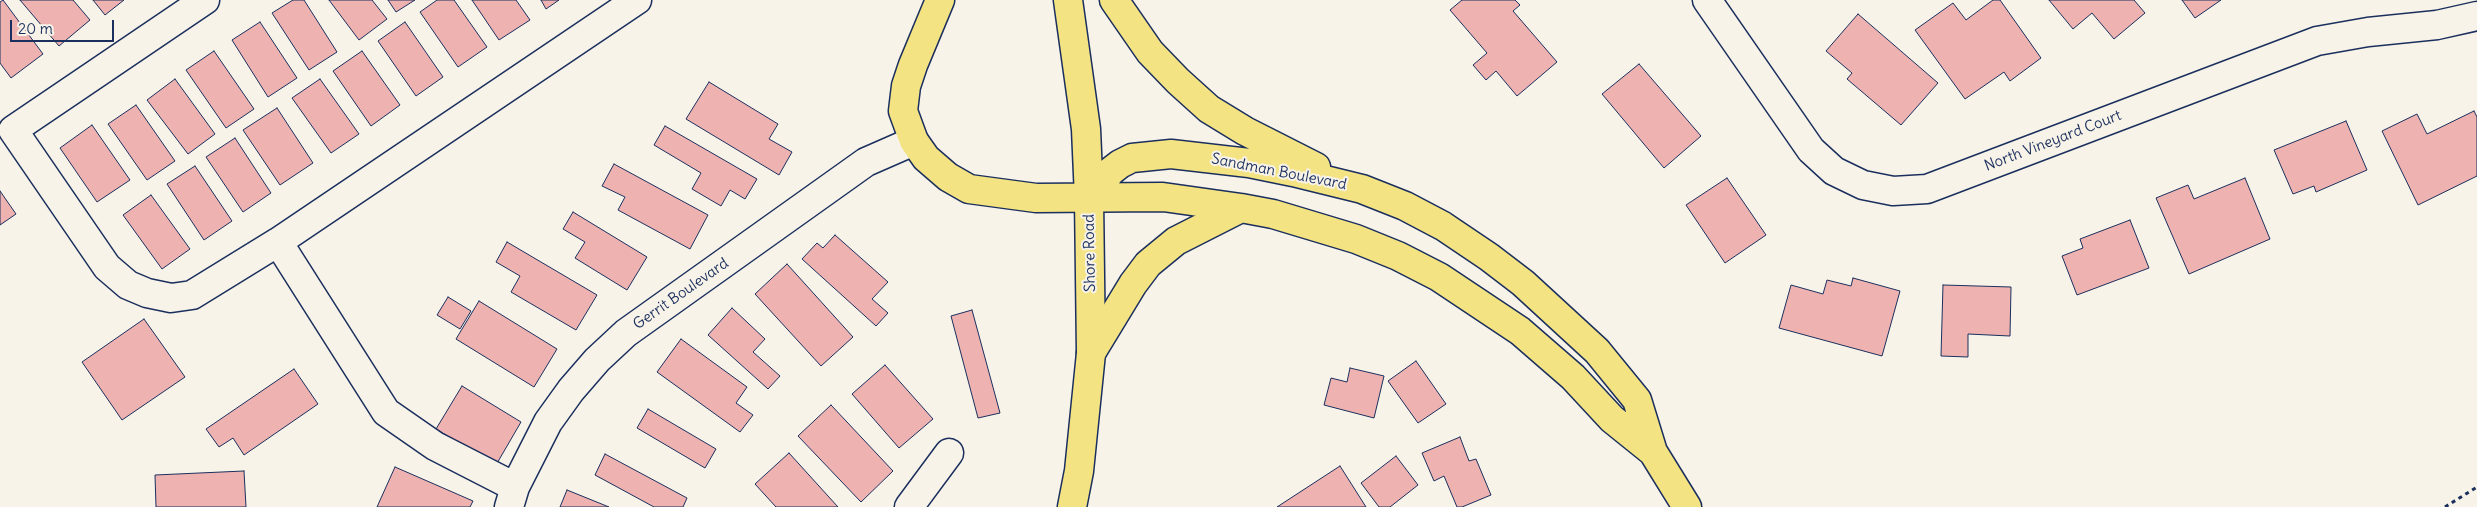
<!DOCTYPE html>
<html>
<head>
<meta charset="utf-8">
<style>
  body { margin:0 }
  #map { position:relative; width:2477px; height:507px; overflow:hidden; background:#f7f3e8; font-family:Delius,sans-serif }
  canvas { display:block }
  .scale { position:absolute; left:10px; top:20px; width:104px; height:22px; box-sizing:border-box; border:2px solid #1b2f5e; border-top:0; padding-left:6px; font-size:15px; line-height:18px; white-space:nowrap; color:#1b2f5e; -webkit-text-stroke:4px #f7f3e8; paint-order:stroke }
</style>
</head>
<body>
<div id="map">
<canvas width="2477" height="507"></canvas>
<div class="scale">20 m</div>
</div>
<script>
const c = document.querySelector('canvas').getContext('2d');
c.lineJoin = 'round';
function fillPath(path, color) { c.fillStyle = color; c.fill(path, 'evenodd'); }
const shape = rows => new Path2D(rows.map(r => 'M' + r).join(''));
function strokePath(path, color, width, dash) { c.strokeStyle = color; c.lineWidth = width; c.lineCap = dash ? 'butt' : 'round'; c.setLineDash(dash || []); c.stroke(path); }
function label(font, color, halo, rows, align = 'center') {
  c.font = font + ' Delius,sans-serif'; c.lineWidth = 4; c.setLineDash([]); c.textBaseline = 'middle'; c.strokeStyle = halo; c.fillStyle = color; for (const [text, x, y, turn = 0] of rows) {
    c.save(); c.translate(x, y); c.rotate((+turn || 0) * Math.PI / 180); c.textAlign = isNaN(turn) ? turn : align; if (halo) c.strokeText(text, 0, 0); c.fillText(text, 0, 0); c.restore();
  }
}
const building = shape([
  [3,0,43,54,11,78,0,63,0,2,3,0],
  [20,0,73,0,90,20,59,46,20,0],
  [93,0,124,0,105,15,93,0],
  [293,0,304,0,337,52,309,70,272,13,293,0],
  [329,0,372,0,387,19,359,40,329,0],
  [388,0,415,0,396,12,388,0],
  [437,0,454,0,487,47,458,67,420,12,437,0],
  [472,0,516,0,530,20,499,40,472,0],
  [541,0,559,0,546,9,541,0],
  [1462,0,1515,0,1520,5,1513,11,1557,62,1517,96,1496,71,1486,80,1473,65,1487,53,1450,10,1462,0],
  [1993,0,2000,0,2041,58,2010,81,2004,72,1965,99,1915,30,1953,3,1966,20,1993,0],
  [2049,0,2134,0,2145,13,2114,39,2092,13,2073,29,2049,0],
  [2182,0,2221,0,2195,18,2182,0],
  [1858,14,1938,83,1901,125,1847,79,1852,73,1826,51,1858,14],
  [260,22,297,78,268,97,232,40,260,22],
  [405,22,443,77,416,96,378,41,405,22],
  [214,51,254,109,226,128,186,70,214,51],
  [362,51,400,105,371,126,333,71,362,51],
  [1639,64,1701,136,1664,168,1602,94,1639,64],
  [175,79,215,134,188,154,147,100,175,79],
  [320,79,359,134,331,153,292,98,320,79],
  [709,82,778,124,769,139,792,152,779,175,686,119,709,82],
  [136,105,175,161,147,180,108,124,136,105],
  [277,108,313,163,280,185,243,130,277,108],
  [2474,111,2477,117,2477,176,2418,205,2382,131,2417,114,2427,134,2474,111],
  [2346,121,2367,170,2316,192,2314,186,2293,194,2274,150,2346,121],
  [92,125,130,180,97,202,60,148,92,125],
  [665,126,757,179,745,199,730,190,721,206,692,189,701,173,654,145,665,126],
  [235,138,271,193,243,212,206,157,235,138],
  [614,164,708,215,690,249,618,210,625,197,602,186,614,164],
  [195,166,232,221,204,240,167,184,195,166],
  [1727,178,1766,235,1725,263,1686,205,1727,178],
  [2245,178,2270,239,2189,274,2156,198,2188,185,2194,199,2245,178],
  [0,191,16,214,0,225,0,191],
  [151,195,190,249,162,269,123,215,151,195],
  [573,212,647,257,627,290,575,258,585,242,563,229,573,212],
  [2130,220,2149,268,2077,295,2062,256,2083,248,2080,239,2130,220],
  [835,235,888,282,872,299,888,313,876,326,802,259,817,243,823,248,835,235],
  [507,242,597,295,576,330,511,292,520,276,496,262,507,242],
  [787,264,853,337,821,366,755,294,787,264],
  [1853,278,1900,291,1882,356,1779,328,1791,285,1823,294,1827,280,1851,286,1853,278],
  [1943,285,2011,287,2010,336,1968,334,1968,357,1941,356,1943,285],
  [448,297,471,311,460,329,437,315,448,297],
  [479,301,557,349,534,387,456,339,479,301],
  [732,308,765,339,753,352,780,376,768,389,708,335,732,308],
  [972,310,1000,413,978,418,951,316,972,310],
  [144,319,185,377,122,420,82,362,144,319],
  [681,339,747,387,736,403,753,415,740,432,657,372,681,339],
  [1416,361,1446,404,1418,423,1388,381,1416,361],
  [885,365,933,419,899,448,852,394,885,365],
  [1350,368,1384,376,1374,418,1324,405,1331,378,1347,382,1350,368],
  [294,369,318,404,244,455,233,438,219,447,206,429,294,369],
  [462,386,521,422,496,465,436,429,462,386],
  [831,405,893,471,861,502,798,436,831,405],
  [648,409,716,449,705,468,637,428,648,409],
  [1460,437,1469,461,1476,459,1491,495,1462,507,1457,507,1444,476,1434,481,1422,453,1460,437],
  [789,453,838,507,776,507,755,484,789,453],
  [605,454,687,498,683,507,654,507,595,475,605,454],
  [1396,456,1418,485,1390,507,1379,507,1361,483,1396,456],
  [1340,466,1366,507,1277,507,1340,466],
  [395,467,473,501,470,507,377,507,395,467],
  [244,471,246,507,156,507,155,475,244,471],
  [567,490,609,507,560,507,567,490]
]);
const path = shape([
  [2445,507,2477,487]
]);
const minor = shape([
  [205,0,13,130,107,267,128,285,147,293,171,298,192,295,278,242,637,0],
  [1707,0,1811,150,1834,171,1863,185,1893,191,1927,189,2317,41,2368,32,2437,25,2477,16],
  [278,242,386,412,435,446,515,487],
  [509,507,515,487,548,422,571,390,597,360,626,333,866,162,914,141],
  [909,507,949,453]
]);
const primary = shape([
  [1072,507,1079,471,1091,353,1089,198]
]);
const trunk = shape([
  [940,0,913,65,906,86,903,111,914,141,926,158,948,177,969,189,1036,198,1163,197,1241,208,1273,214,1356,239,1398,256,1439,277,1520,331,1573,377,1612,419,1653,452],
  [1068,0,1086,129,1089,198],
  [1114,0,1150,52,1178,81,1209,109,1245,131,1316,167],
  [1089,198,1111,171,1120,164,1132,158,1171,154,1249,163,1293,172,1362,189,1405,206,1443,226,1489,257,1523,283,1597,351,1637,400,1653,452,1687,507],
  [1091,353,1133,284,1148,264,1176,241,1241,208]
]);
const streetNames = [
  ["North Vineyard Court",2053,141,-21],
  ["Sandman Boulevard",1279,172,11],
  ["Shore Road",1090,253,-91],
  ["Gerrit Boulevard",681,294,-35]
];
fillPath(building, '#eeb3b0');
strokePath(building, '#1b2f5e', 1);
strokePath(minor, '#1b2f5e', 31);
strokePath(primary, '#1b2f5e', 31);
strokePath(trunk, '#1b2f5e', 31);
strokePath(path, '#1b2f5e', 3, [4, 4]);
strokePath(minor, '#f7f3e8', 28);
strokePath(primary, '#f4e382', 28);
strokePath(trunk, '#f4e382', 28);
label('15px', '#1b2f5e', '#f7f3e8', streetNames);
</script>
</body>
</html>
